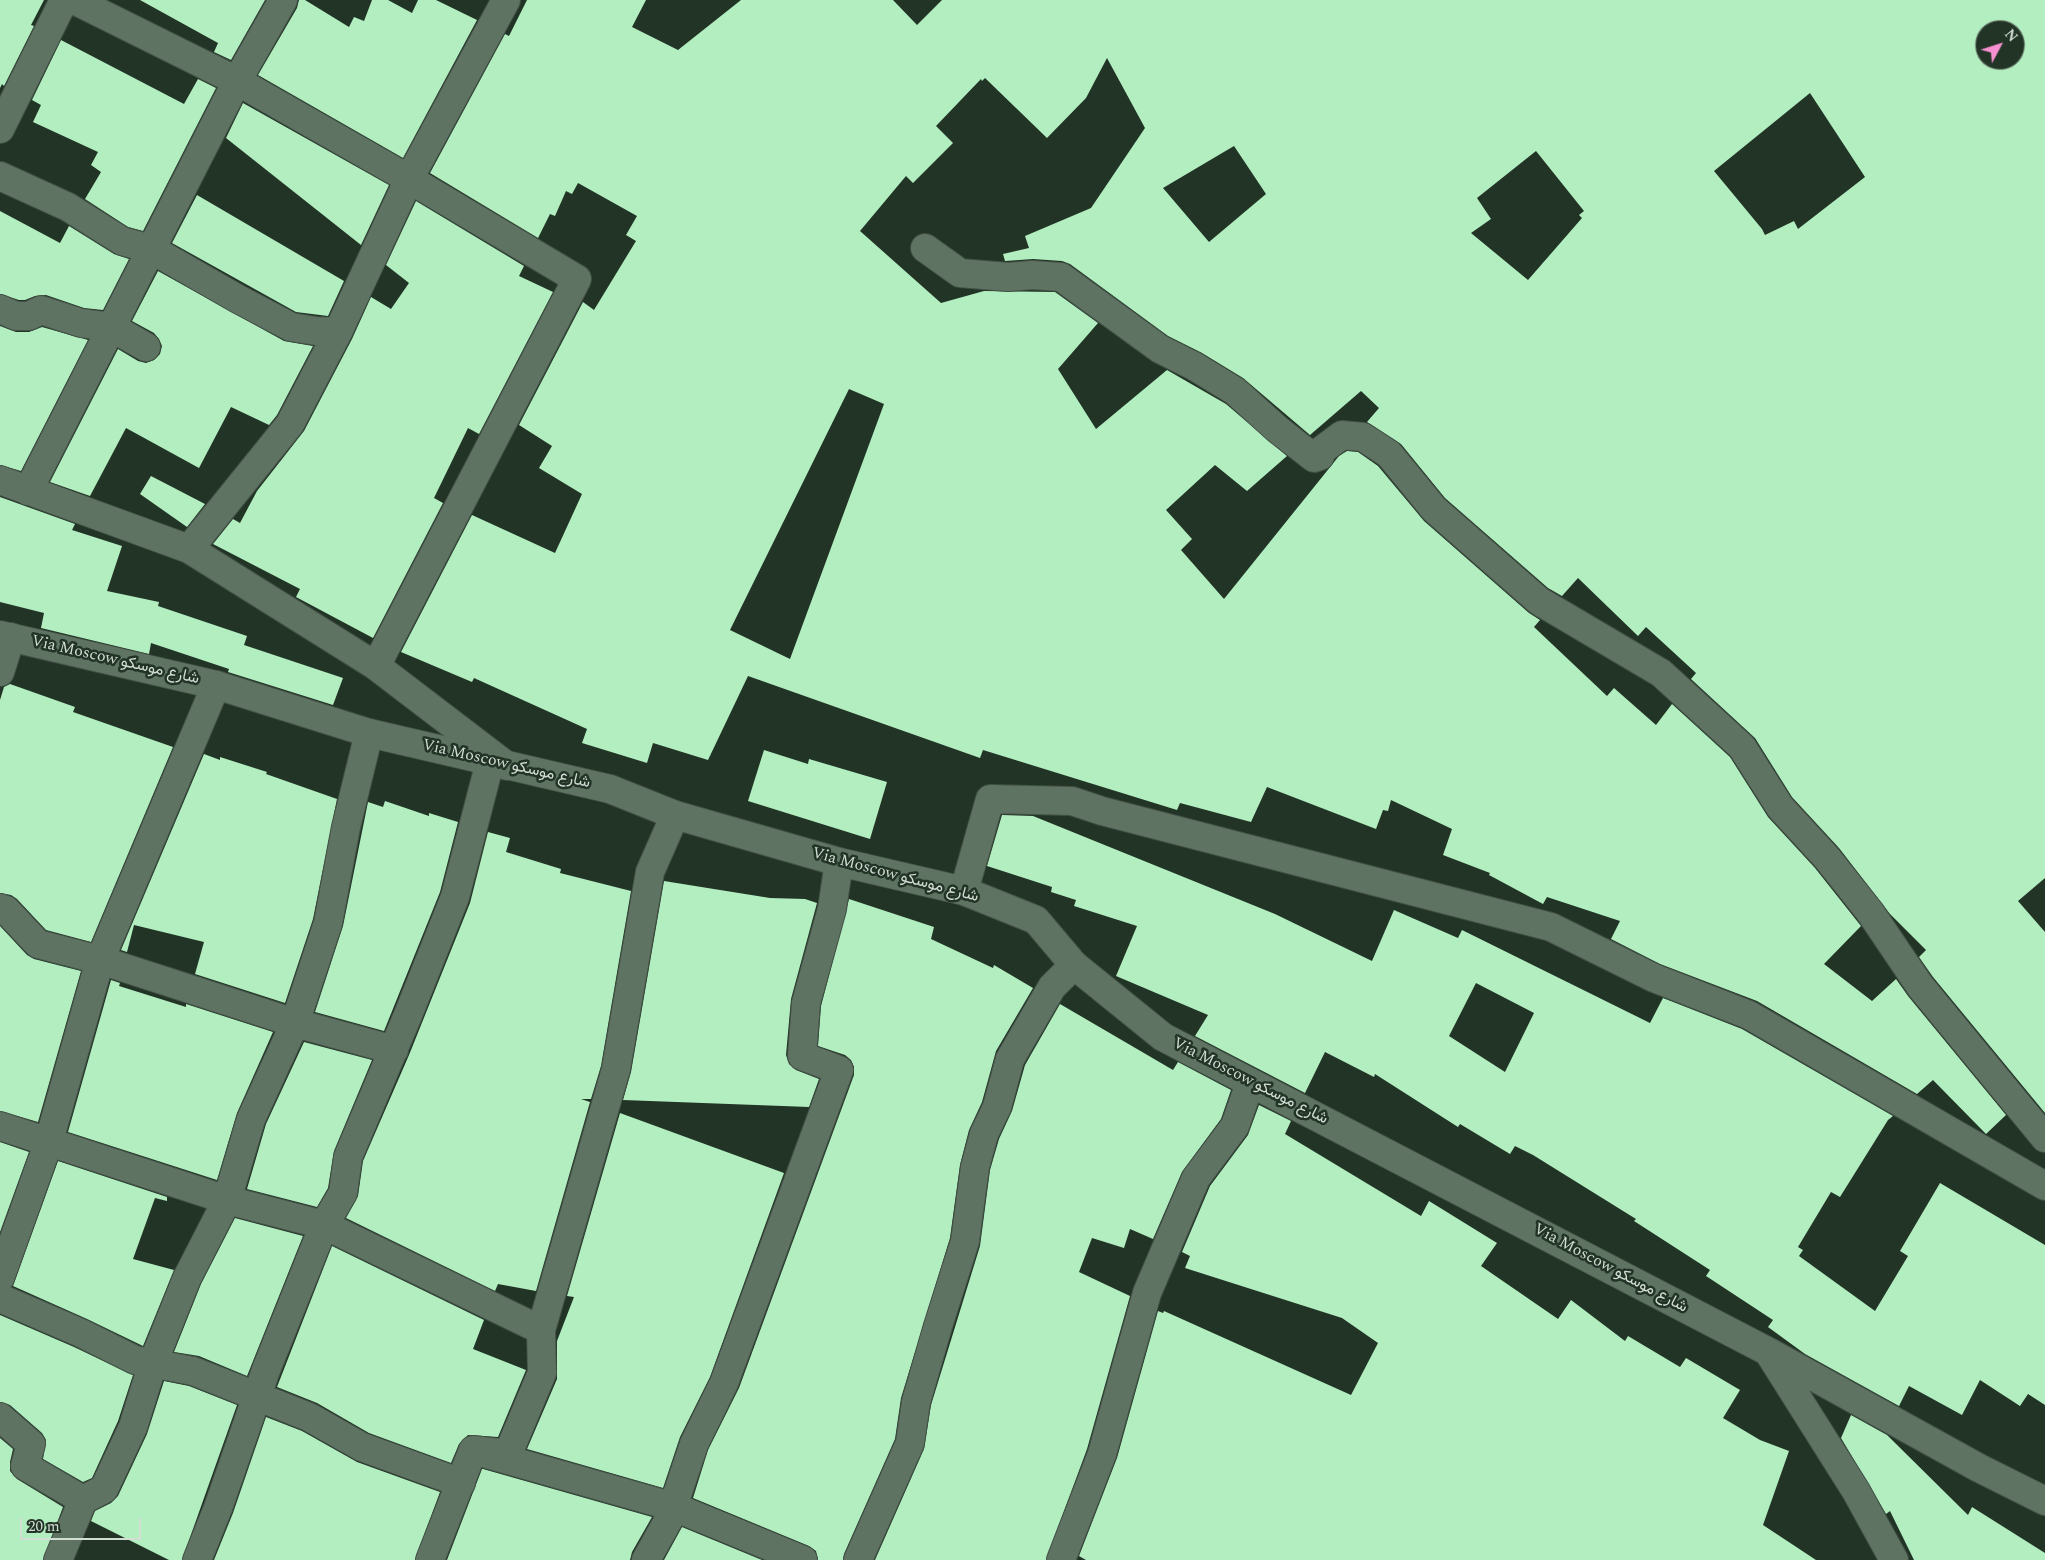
<!DOCTYPE html>
<html>
<head>
<meta charset="utf-8">
<style>
  body { margin:0 }
  #map { position:relative; width:2045px; height:1560px; overflow:hidden; background:#223426; font-family:Spectral,serif }
  canvas { display:block }
  .north { position:absolute; left:1975px; top:20px; width:50px; height:50px; box-sizing:border-box; background:#223426; border:1px solid #68786c; border-radius:50%; rotate:50deg; font-size:14px; font-weight:700; line-height:20px; text-align:center; color:#d2ddd4 }
  .north::after { content:''; display:block; margin:auto; width:18px; height:22px; background:#f690d0; clip-path:polygon(50% 0,100% 100%,50% 72%,0 100%) }
  .scale { position:absolute; left:20px; top:1518px; width:121px; height:22px; box-sizing:border-box; border:2px solid #d2ddd4; border-top:0; padding-left:6px; font-size:15px; line-height:18px; white-space:nowrap; color:#d2ddd4; -webkit-text-stroke:4px #223426; paint-order:stroke }
</style>
</head>
<body>
<div id="map">
<canvas width="2045" height="1560"></canvas>
<div class="north">N</div>
<div class="scale">20 m</div>
</div>
<script>
const c = document.querySelector('canvas').getContext('2d');
c.lineJoin = 'round';
function fillPath(path, color) { c.fillStyle = color; c.fill(path, 'evenodd'); }
const shape = rows => new Path2D(rows.map(r => 'M' + r).join(''));
function strokePath(path, color, width, dash) { c.strokeStyle = color; c.lineWidth = width; c.lineCap = dash ? 'butt' : 'round'; c.setLineDash(dash || []); c.stroke(path); }
function label(font, color, halo, rows, align = 'center') {
  c.font = font + ' Spectral,Vazirmatn,serif'; c.lineWidth = 5; c.setLineDash([]); c.textBaseline = 'middle'; c.strokeStyle = halo; c.fillStyle = color; for (const [text, x, y, turn = 0] of rows) {
    c.save(); c.translate(x, y); c.rotate((+turn || 0) * Math.PI / 180); c.textAlign = isNaN(turn) ? turn : align; if (halo) c.strokeText(text, 0, 0); c.fillText(text, 0, 0); c.restore();
  }
}
const building = shape([
  [0,0,44,0,31,25,34,26,4,86,2,84,0,88],
  [140,0,265,0,231,60,214,52,218,43],
  [299,0,305,0,349,27,354,17,364,21,372,0,388,0,412,13,418,0,436,0,477,20,403,158,258,75,297,8],
  [527,0,646,0,632,27,678,50,741,0,893,0,917,25,942,0,2045,0,2045,878,2018,901,2045,932,2045,1113,1933,977,1919,957,1926,950,1890,914,1839,848,1792,797,1755,738,1691,679,1696,673,1646,627,1638,636,1578,578,1562,596,1548,588,1445,498,1401,444,1367,422,1379,408,1361,391,1310,435,1243,378,1202,353,1168,336,1070,264,1062,261,1033,259,1005,261,1003,254,1029,248,1025,236,1091,208,1145,128,1107,58,1086,98,1047,138,985,78,982,81,981,79,936,126,953,143,913,183,906,176,860,231,941,303,984,291,1055,292,1098,323,1058,369,1096,429,1167,370,1226,404,1287,456,1247,491,1215,465,1166,510,1192,539,1181,550,1224,599,1339,456,1347,451,1358,452,1378,466,1424,521,1529,613,1540,620,1534,627,1607,696,1614,688,1656,725,1672,704,1730,757,1768,817,1815,868,1861,926,1824,964,1872,1001,1896,979,1908,996,2006,1115,1986,1134,1933,1080,1917,1094,1757,1001,1660,964,1611,939,1620,921,1547,897,1543,904,1489,875,1490,873,1443,855,1452,829,1391,800,1388,811,1383,810,1376,829,1267,787,1251,822,1180,803,1177,810,983,750,980,758,748,676,708,760,653,743,647,763,582,743,587,729,474,678,472,682,401,652,472,515,555,553,582,494,539,468,552,446,519,425,583,302,594,310,636,241,626,235,637,216,578,183,572,194,566,191,555,216,550,214,538,238,430,173,505,34,509,36],
  [1985,30,2015,30,2015,60,1985,60],
  [1810,93,1865,177,1798,229,1794,221,1765,235,1762,229,1714,171],
  [1234,146,1266,194,1209,242,1163,188],
  [1536,151,1584,211,1579,215,1582,218,1528,280,1471,233,1491,219,1477,198],
  [849,389,884,404,790,659,730,630],
  [61,40,184,104,198,79,216,88,143,231,128,227,85,199,101,172,91,165,98,152,33,122,41,105,32,100],
  [243,103,389,185,361,245,226,138],
  [197,195,344,281,328,316,296,312,172,243],
  [416,201,524,266,519,276,553,292,479,434,468,428,434,498,443,503,373,638,296,597,300,589,213,544,233,519,240,523,257,491,304,431,352,339,371,297,391,309,409,283,386,265],
  [0,211,60,243,69,226,114,254,129,259,103,310,84,308,46,295,35,296,25,300,19,300,0,294],
  [158,271,284,341,313,346,277,415,269,425,231,407,199,468,126,428,90,496,50,482,118,349,138,361,146,363,154,360,160,354,162,346,159,339,154,333,132,321],
  [0,326,16,332,29,332,42,327,88,340,21,471,0,465],
  [151,476,205,504,187,527,140,494],
  [0,497,75,524,72,530,122,546,107,591,159,602,158,606,247,636,244,645,343,678,333,705,228,672,229,669,151,643,149,654,41,628,44,613,0,602],
  [10,684,75,707,73,712,173,747,91,942,46,930,17,899,11,895,0,893,0,700,4,687],
  [764,750,808,764,809,759,887,782,870,839,748,801],
  [204,754,220,760,220,757,267,772,266,774,337,799,313,919,285,1003,195,974,204,942,134,925,127,952,121,950],
  [385,801,429,816,429,813,458,822,440,892,384,1031,315,1012,343,926,368,802,383,807],
  [1002,815,1033,816,1275,914,1372,961,1394,910,1458,938,1462,930,1650,1023,1663,998,1742,1029,1893,1116,1888,1120,1840,1197,1831,1192,1798,1247,1803,1250,1799,1256,1875,1311,1908,1256,1900,1251,1940,1183,2045,1245,2045,1405,2028,1394,2020,1406,1980,1380,1962,1415,1909,1386,1899,1406,1805,1354,1768,1327,1773,1320,1706,1276,1710,1270,1634,1221,1636,1219,1533,1155,1515,1146,1510,1154,1460,1124,1458,1127,1375,1074,1374,1077,1325,1052,1305,1093,1195,1036,1208,1015,1116,976,1137,926,1074,906,1076,900,1051,892,1052,887,987,866],
  [1476,983,1534,1013,1505,1072,1449,1036],
  [488,832,510,838,506,852,561,869,560,873,631,891,601,1066,591,1099,581,1099,590,1102,536,1291,498,1284,495,1291,346,1218,358,1196,363,1161,409,1055,470,903],
  [664,881,770,898,805,899,817,903,791,999,786,1055,789,1064,796,1070,819,1079,809,1107,623,1100,631,1072],
  [849,899,934,927,931,939,993,968,994,965,1033,988,996,1051,982,1102,969,1130,960,1165,950,1238,901,1398,895,1439,844,1554,843,1560,818,1560,816,1551,809,1546,693,1498,708,1450,739,1388,854,1075,854,1067,851,1060,845,1055,818,1046,821,1006],
  [0,926,27,955,34,959,81,971,38,1122,0,1111],
  [111,980,120,983,119,986,186,1007,186,1004,273,1032,237,1113,217,1180,68,1132],
  [1060,1004,1173,1070,1178,1062,1231,1090,1221,1119,1182,1172,1153,1239,1130,1229,1124,1248,1092,1238,1079,1272,1130,1296,1087,1449,1046,1560,875,1560,924,1449,931,1405,980,1246,990,1170,999,1139,1012,1111,1025,1065],
  [304,1042,372,1060,334,1151,328,1188,317,1207,247,1189,266,1124],
  [1259,1105,1291,1121,1285,1134,1421,1216,1429,1201,1497,1243,1481,1266,1558,1319,1571,1300,1625,1341,1628,1336,1680,1367,1686,1358,1740,1390,1723,1418,1760,1440,1789,1451,1763,1525,1816,1560,1086,1560,1079,1556,1117,1458,1158,1311,1163,1313,1164,1311,1351,1395,1378,1343,1342,1318,1185,1268,1190,1256,1182,1252,1210,1186,1248,1135],
  [620,1113,784,1173,710,1377,680,1437,663,1488,527,1449,557,1379,557,1341,574,1297,567,1296],
  [0,1142,29,1152,0,1232],
  [58,1161,167,1197,167,1201,155,1198,133,1259,174,1270,143,1346,87,1319,13,1286],
  [235,1218,303,1236,247,1376,199,1356,174,1352,201,1284],
  [332,1246,484,1320,473,1349,526,1370,498,1437,468,1435,459,1444,451,1463,369,1433,317,1403,277,1387],
  [0,1315,74,1347,133,1375,118,1421,92,1478,83,1482,43,1459,46,1440,42,1433,10,1405,0,1402],
  [164,1381,189,1386,237,1405,182,1560,169,1560,91,1521,95,1511,111,1503,118,1496,147,1434],
  [1851,1415,1887,1435,1968,1515,1972,1507,2045,1553,2045,1560,1914,1560,1890,1511,1886,1514,1841,1438],
  [266,1417,302,1431,357,1462,440,1492,415,1560,214,1560,233,1513],
  [0,1438,13,1449,10,1462,10,1471,17,1479,63,1507,43,1560,0,1560],
  [482,1469,483,1469,652,1517,632,1552,630,1560,447,1560],
  [682,1527,762,1560,664,1560]
]);
const street = shape([
  [74,0,237,81,409,179,577,279,376,666],
  [0,129,64,0],
  [0,176,68,207,122,241,151,249,238,299,291,327,316,331,338,332],
  [925,248,960,273,1008,277,1032,275,1061,277,1160,349,1194,366,1235,391,1277,429,1314,458,1320,456,1322,450,1342,435,1363,437,1389,454,1434,509,1539,601,1661,673,1742,747,1780,807,1827,858,1870,912,1920,986,2045,1138],
  [0,309,16,316,29,316,41,310,81,323,111,327,146,347],
  [0,480,189,549,376,666,507,766],
  [28,491,237,81,283,0],
  [189,549,290,424,338,332,409,179,506,0],
  [0,672,11,637],
  [964,891,990,799,1072,801,1102,811,1551,927,1654,978,1749,1015,2045,1186],
  [0,908,6,910,38,944,100,960,295,1023,394,1050],
  [0,1126,227,1200,324,1225,541,1330],
  [0,1278,49,1141,100,960,216,685],
  [0,1298,81,1333,135,1360,193,1371,309,1417,362,1447,461,1483],
  [0,1417,31,1444,25,1466,83,1500],
  [487,1454,674,1507,803,1560],
  [58,1560,83,1500,104,1489,133,1427,153,1363,187,1278,227,1200,251,1119,295,1023,328,923,346,827,369,733],
  [197,1560,218,1508,266,1370,324,1225,343,1193,348,1157,408,1015,455,897,490,762],
  [430,1560,473,1450,508,1454,542,1373,541,1330,616,1069,650,872,675,815],
  [646,1560,669,1519,694,1444,724,1383,839,1070,802,1056,806,1003,832,909,839,862],
  [858,1560,910,1443,916,1402,938,1326,965,1241,975,1167,984,1134,997,1107,1010,1059,1052,987,1074,965],
  [1061,1560,1102,1454,1147,1293,1196,1178,1235,1126,1250,1083]
]);
const secondary = shape([
  [0,635,216,685,369,733,610,789,675,815,839,862,964,891,1036,920,1074,965,1163,1037,1769,1352,1979,1468,2045,1501],
  [1769,1353,1856,1491,1894,1560]
]);
const streetNames = [
  ["Via Moscow شارع موسكو",115,661,13],
  ["Via Moscow شارع موسكو",506,765,13],
  ["Via Moscow شارع موسكو",895,876,15],
  ["Via Moscow شارع موسكو",1250,1082,27],
  ["Via Moscow شارع موسكو",1610,1269,28]
];
fillPath(building, '#b3eec0');
strokePath(street, '#425146', 30);
strokePath(secondary, '#425146', 30);
strokePath(street, '#5f7363', 28);
strokePath(secondary, '#5f7363', 28);
label('16px', '#d2ddd4', '#223426', streetNames);
</script>
</body>
</html>
